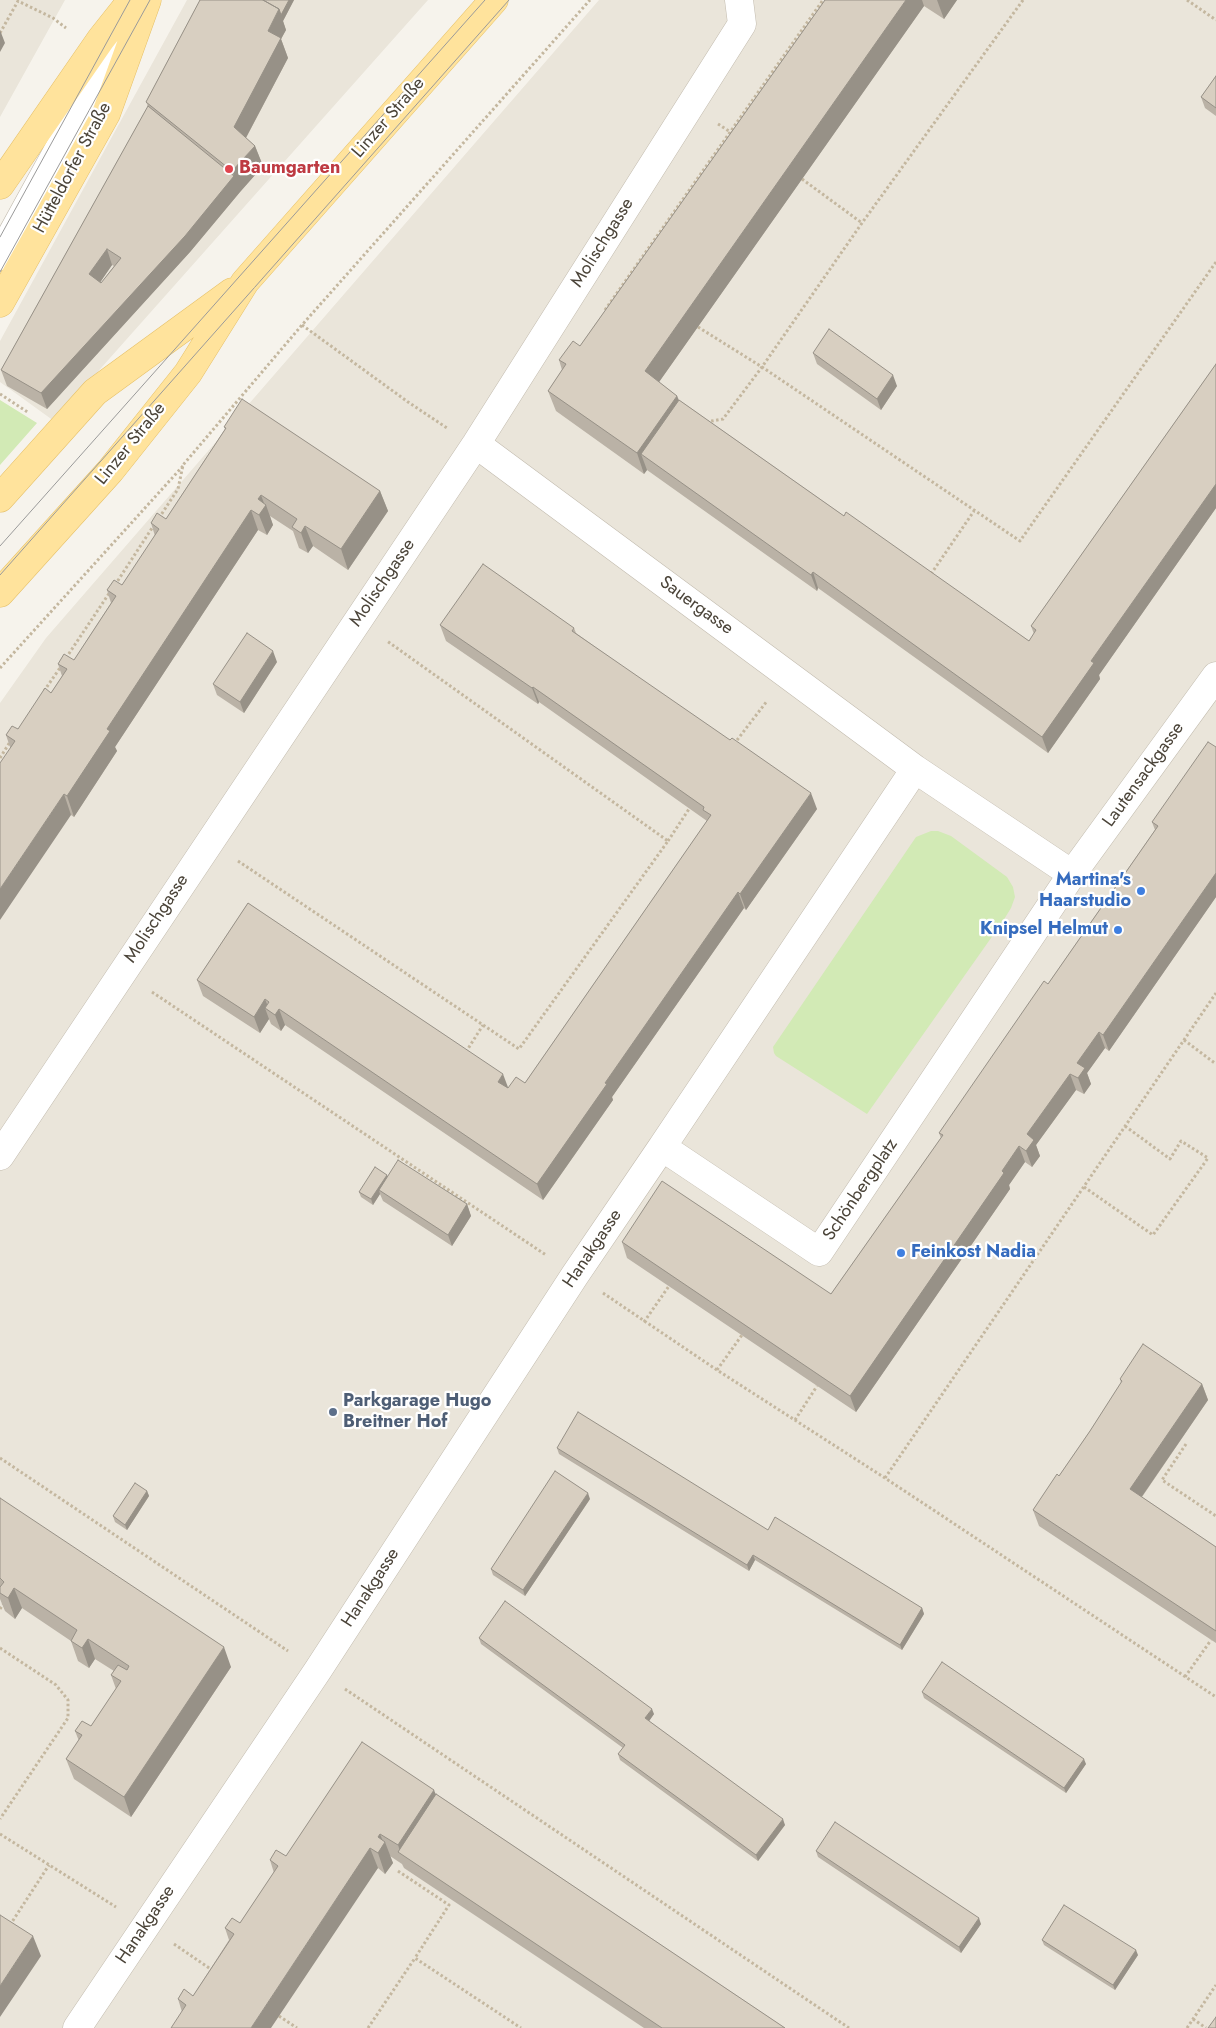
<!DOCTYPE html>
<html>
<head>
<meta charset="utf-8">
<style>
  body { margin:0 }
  canvas { display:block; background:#f6f3ec }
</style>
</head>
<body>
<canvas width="1216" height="2028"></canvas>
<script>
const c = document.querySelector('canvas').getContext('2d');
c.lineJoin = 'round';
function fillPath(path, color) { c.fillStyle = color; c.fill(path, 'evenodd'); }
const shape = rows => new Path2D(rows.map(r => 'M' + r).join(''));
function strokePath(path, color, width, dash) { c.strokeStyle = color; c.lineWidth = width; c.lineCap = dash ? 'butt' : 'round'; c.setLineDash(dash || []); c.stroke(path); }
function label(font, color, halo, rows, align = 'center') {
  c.font = font + ' Jost,sans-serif'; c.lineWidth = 4.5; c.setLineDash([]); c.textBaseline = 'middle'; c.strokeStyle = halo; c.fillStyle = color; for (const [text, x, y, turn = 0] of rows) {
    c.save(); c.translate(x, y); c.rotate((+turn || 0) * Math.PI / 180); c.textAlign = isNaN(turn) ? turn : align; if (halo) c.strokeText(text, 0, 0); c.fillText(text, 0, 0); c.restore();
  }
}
const residential = shape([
  [0,0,65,0,0,117],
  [187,0,428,0,54,421,0,382,0,341],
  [599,0,1216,0,1216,2028,0,2028,0,703,46,638]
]);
const green = shape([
  [0,400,37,423,0,465],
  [931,831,938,831,951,836,1007,877,1013,887,1015,897,1011,908,1003,921,867,1114,776,1056,774,1053,773,1047,916,837]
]);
const path = shape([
  [1023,0,862,223,762,367,1020,541,1216,262],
  [1187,0,1216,20],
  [0,33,18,1,53,18,66,28],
  [718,124,732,133],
  [802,179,862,223],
  [605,310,823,0],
  [302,325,408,402,447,428],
  [698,327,762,367,723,419,706,422],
  [0,394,29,413],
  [159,518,178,489,183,465,302,325,590,0],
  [931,574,974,511],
  [115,585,154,525],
  [66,658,110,592],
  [0,668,183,466],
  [44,691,62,665],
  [734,744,767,701],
  [0,758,10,742],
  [668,841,689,809],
  [238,861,519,1049,668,841,387,641],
  [152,992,546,1255],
  [1184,1040,1216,1064],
  [466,1052,483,1025],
  [1084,1187,1153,1235,1208,1158,1181,1141,1170,1159,1125,1126],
  [603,1293,717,1370,885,1478,1216,1697],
  [644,1322,669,1286],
  [717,1370,742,1335],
  [795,1420,817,1386],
  [1186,1444,1162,1480,1216,1516],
  [0,1458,288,1651],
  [885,1478,1216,993],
  [0,1609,4,1603],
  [0,1648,56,1685,68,1700,68,1718,0,1819],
  [1185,1677,1211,1640],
  [345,1689,849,2028],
  [0,1834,116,1907],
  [398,1871,449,1905,415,1958],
  [10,1925,49,1865],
  [174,1944,212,1970],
  [279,2016,297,2028],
  [1193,2019,1206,2028],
  [368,2028,415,1958,521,2028],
  [1187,2028,1216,1985]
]);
const minor = shape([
  [0,256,135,10],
  [476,444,915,769,1072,874,819,1252,662,1147,915,769],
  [1072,874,1216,676],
  [0,1156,476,444,742,24,739,0],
  [77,2028,318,1670,575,1275,662,1147]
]);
const major = shape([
  [0,185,101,39,132,0],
  [0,303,106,114,147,0],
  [0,498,95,392,232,292],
  [0,593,110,471,188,373,245,282,494,0]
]);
const tram = shape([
  [0,237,130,0],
  [0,272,150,0],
  [0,546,485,0],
  [0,575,509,0]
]);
const wall = shape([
  [200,0,294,0,283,21,286,30,281,39,288,58,246,138,255,146,263,166,240,192,190,252,47,409,7,386,1,370,148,106,146,102],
  [112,265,114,266,101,283,100,282],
  [825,0,957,0,944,19,924,6,659,382,677,396,679,400,844,516,1029,641,1034,634,1031,626,1216,364,1216,508,1099,675,1100,679,1048,753,818,588,817,591,647,470,644,474,556,411,548,391,562,370,559,360,580,346],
  [1216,76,1216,116,1205,108,1201,97],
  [813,353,897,386,881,410,817,364],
  [224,427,380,491,388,511,348,570,313,546,308,553,299,548,293,531,270,516,273,525,267,535,258,530,115,747,117,751,74,817,71,815,10,747,6,735,18,729,51,693,62,676,58,664,74,660,111,603,107,590,122,585,155,536,151,523,166,519,225,429],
  [440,625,574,628,576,633,817,809,746,910,744,908,612,1097,613,1100,543,1200,285,1025,281,1031,271,1024,269,1019,260,1033,203,996,197,980,248,903,508,1088,525,1083,707,821,539,702,538,704,446,641],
  [277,662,244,713,217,695,213,684],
  [1216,747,1216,897,1109,1051,1105,1048,1087,1073,1091,1084,1084,1094,1076,1090,1036,1145,1040,1156,1032,1167,1025,1162,1009,1185,1010,1189,856,1412,627,1258,622,1242,831,1294,941,1138,939,1133,1048,984,1155,830,1152,822],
  [387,1175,387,1177,467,1204,471,1216,452,1246,383,1201,380,1194,373,1205,361,1197,359,1192],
  [1120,1379,1202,1384,1208,1400,1142,1497,1216,1547,1216,1643,1039,1526,1033,1510,1059,1476,1090,1431,1121,1383],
  [557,1448,922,1608,924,1614,902,1650,755,1560,749,1571,559,1454],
  [147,1491,149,1496,127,1530,115,1522,113,1516],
  [0,1498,231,1667,131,1817,74,1779,66,1759,79,1741,75,1731,91,1726,116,1689,111,1675,114,1671,95,1659,89,1668,78,1661,71,1641,22,1608,15,1619,5,1611,0,1599],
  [590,1499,525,1596,493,1575,491,1569],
  [479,1638,654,1714,649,1721,785,1825,758,1861,620,1760,618,1754,623,1748,481,1644],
  [922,1692,1086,1764,1066,1793,924,1698],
  [436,1794,785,2028,644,2028,404,1868,402,1864,390,1856,393,1863,385,1874,378,1868,182,2012,178,1999,193,1996,229,1940,225,1928,240,1923,274,1873,270,1860,286,1856],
  [816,1851,981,1924,961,1953,818,1857],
  [1042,1940,1138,1955,1115,1990,1044,1945]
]);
const shadedWall = shape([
  [289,0,294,0,283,21,286,30,281,39,288,58,241,147,234,127,268,31,279,9],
  [906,0,922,0,924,6,652,392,645,371],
  [937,0,957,0,944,19],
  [0,30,5,43,0,52],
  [255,146,263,166,240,192,190,252,47,409,41,393,234,176,232,171],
  [107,249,112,265,95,290,89,274],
  [893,375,897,386,881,410,877,399],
  [677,396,685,416,641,454,647,470,644,474,637,453],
  [1216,484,1216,508,1099,675,1100,679,1048,753,1042,737,1091,661],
  [380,491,388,511,348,570,341,549],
  [261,495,265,506,266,505,273,525,267,535,259,515,258,499],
  [251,510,258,530,115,747,117,751,74,817,67,796,107,729],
  [305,526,313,546,308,553,301,533],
  [813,572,818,588,817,591,811,575],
  [273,651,277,662,244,713,240,702],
  [533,687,539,702,538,704,532,688],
  [811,793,817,809,746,910,740,894],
  [64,794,71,815,0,920,0,889],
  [1216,873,1216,897,1109,1051,1103,1035],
  [738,892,744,908,612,1097,613,1100,543,1200,537,1184,605,1083],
  [265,999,270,1012,265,1008,269,1019,260,1033,254,1017],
  [279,1009,285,1025,281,1031,275,1015],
  [1099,1032,1105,1048,1087,1073,1091,1084,1084,1094,1078,1078,1077,1063],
  [503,1074,509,1090,498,1082],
  [1070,1074,1076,1090,1036,1145,1040,1156,1032,1167,1026,1151,1027,1134],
  [1019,1146,1025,1162,1009,1185,1010,1189,856,1412,850,1396],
  [387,1175,389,1181,379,1190,380,1194,373,1205,371,1199],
  [467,1204,471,1216,452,1246,448,1235],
  [1202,1384,1208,1400,1136,1505,1130,1489],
  [147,1491,149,1496,127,1530,125,1525],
  [588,1493,590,1499,525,1596,523,1590],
  [753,1555,755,1560,749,1571,747,1565],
  [14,1588,22,1608,15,1619,8,1598],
  [922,1608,924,1614,902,1650,900,1645],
  [88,1639,95,1659,89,1668,82,1648],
  [224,1647,231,1667,131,1817,124,1797],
  [652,1709,654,1714,647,1724,645,1718],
  [1084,1759,1086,1764,1066,1793,1064,1788],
  [434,1790,442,1810,401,1854,398,1845],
  [783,1819,785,1825,758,1861,756,1855],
  [380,1834,384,1844,385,1842,393,1863,385,1874,378,1853,378,1837],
  [370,1848,378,1868,271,2028,251,2028],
  [979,1918,981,1924,961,1953,959,1947],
  [33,1936,41,1956,0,2017,0,1986],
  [1136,1950,1138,1955,1115,1990,1113,1985]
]);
const building = shape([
  [200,0,263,0,279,9,268,31,281,38,234,127,255,146,232,171,146,102,200,0],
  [263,0,289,0,281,15,279,9,263,0],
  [825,0,906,0,645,371,677,396,637,453,548,391,566,364,559,360,573,341,580,346,825,0],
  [1216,76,1216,108,1201,97,1216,76],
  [148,106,234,176,185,236,41,393,1,370,148,106],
  [107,249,121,258,101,283,89,274,107,249],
  [829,329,893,375,877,399,813,353,829,329],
  [1216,364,1216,484,1091,661,1094,663,1042,737,813,572,811,575,641,454,679,400,844,516,846,512,1029,641,1036,630,1031,626,1216,364],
  [242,399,380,491,341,549,305,526,301,533,292,527,297,519,261,495,258,499,266,505,259,515,251,510,107,729,110,731,67,796,64,794,0,889,0,763,15,741,6,735,12,726,18,729,45,688,51,693,67,669,58,664,64,654,74,660,116,596,107,590,114,580,122,585,159,529,151,523,157,513,166,519,226,428,224,427,242,399],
  [483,564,574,628,572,631,730,740,732,738,811,793,740,894,738,892,605,1083,607,1084,537,1184,279,1009,275,1015,265,1008,269,1002,265,999,254,1017,197,980,248,903,503,1074,498,1082,508,1088,516,1077,525,1083,711,815,703,810,704,807,533,687,532,688,440,625,483,564],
  [247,633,273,651,240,702,213,684,247,633],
  [1208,742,1216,747,1216,873,1103,1035,1099,1032,1077,1063,1085,1068,1078,1078,1070,1074,1027,1134,1034,1140,1026,1151,1019,1146,1002,1171,1004,1173,850,1396,622,1242,662,1181,831,1294,943,1135,939,1133,1044,981,1048,984,1158,826,1152,822,1208,742],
  [398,1160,467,1204,448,1235,379,1190,398,1160],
  [375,1167,387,1175,371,1199,359,1192,375,1167],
  [1143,1344,1202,1384,1130,1489,1216,1547,1216,1631,1033,1510,1057,1474,1059,1476,1090,1431,1122,1381,1120,1379,1143,1344],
  [578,1412,768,1530,775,1517,922,1608,900,1645,753,1555,747,1565,557,1448,578,1412],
  [555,1471,588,1493,523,1590,491,1569,555,1471],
  [135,1483,147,1491,125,1525,113,1516,135,1483],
  [0,1498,224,1647,124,1797,66,1759,82,1735,75,1731,82,1721,91,1726,121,1681,111,1675,118,1665,127,1670,129,1666,88,1639,82,1648,71,1641,77,1630,14,1588,8,1598,0,1593,0,1587,4,1582,0,1578,0,1498],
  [505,1601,652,1709,645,1718,783,1819,756,1855,618,1754,625,1745,479,1638,505,1601],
  [942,1662,1084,1759,1064,1788,922,1692,942,1662],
  [362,1742,434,1790,398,1845,380,1834,378,1837,385,1842,378,1853,370,1848,251,2028,171,2028,186,2005,178,1999,184,1989,193,1996,234,1934,225,1928,232,1918,240,1923,278,1866,270,1860,276,1850,286,1856,362,1742],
  [436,1794,785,2028,662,2028,398,1852,436,1794],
  [835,1822,979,1918,959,1947,816,1851,835,1822],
  [1064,1905,1136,1950,1113,1985,1042,1940,1064,1905],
  [0,1915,33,1936,0,1986,0,1915],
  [1216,2017,1216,2028,1208,2028,1216,2017]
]);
const markers = [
  [229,169,5,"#e0444e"],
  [1141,891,5,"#3f7fe0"],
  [1118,930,5,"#3f7fe0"],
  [901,1253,5,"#3f7fe0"],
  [333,1412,5,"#5c6f8a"]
];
const streetNames = [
  ["Linzer Straße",389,118,-49],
  ["Hütteldorfer Straße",73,168,-62],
  ["Molischgasse",603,243,-58],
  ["Linzer Straße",131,444,-51],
  ["Molischgasse",383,583,-56],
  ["Sauergasse",696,606,36],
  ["Lautensackgasse",1144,775,-54],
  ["Molischgasse",157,919,-57],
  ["Schönbergplatz",861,1190,-56],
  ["Hanakgasse",593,1249,-56],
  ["Hanakgasse",371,1588,-57],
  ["Hanakgasse",146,1925,-56]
];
const healthNames = [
  ["Baumgarten",239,169]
];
const shopNames = [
  ["Martina's",1131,881],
  ["Haarstudio",1131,902],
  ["Knipsel Helmut",1108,930],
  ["Feinkost Nadia",911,1253,"left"]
];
const serviceNames = [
  ["Parkgarage Hugo",343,1402],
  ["Breitner Hof",343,1423]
];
fillPath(residential, '#eae5da');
fillPath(green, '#d2eab5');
strokePath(minor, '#c2bbae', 29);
strokePath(major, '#e6c16a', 29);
strokePath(path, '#c4b79f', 3, [2.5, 2.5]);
strokePath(minor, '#fff', 28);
strokePath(major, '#ffe39c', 28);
strokePath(tram, '#9a9a9a', 1);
fillPath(wall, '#bab2a6');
fillPath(shadedWall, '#979187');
fillPath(building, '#d8cfc1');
strokePath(building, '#979187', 1);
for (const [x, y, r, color] of markers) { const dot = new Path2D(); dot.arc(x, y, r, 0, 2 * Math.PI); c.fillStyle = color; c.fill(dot); strokePath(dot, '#fff', 2); }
label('18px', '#4b4439', '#fff', streetNames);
label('bold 18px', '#be3a42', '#fff', healthNames, 'left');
label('bold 18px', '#366cbe', '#fff', shopNames, 'right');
label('bold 18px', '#4e5e75', '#fff', serviceNames, 'left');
</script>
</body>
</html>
